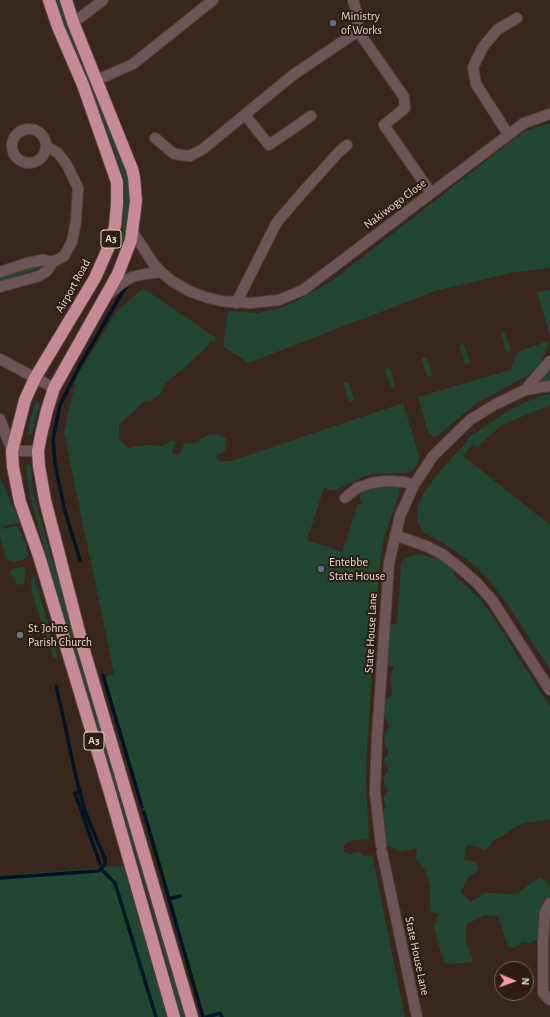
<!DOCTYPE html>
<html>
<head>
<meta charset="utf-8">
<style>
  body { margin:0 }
  #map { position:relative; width:550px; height:1017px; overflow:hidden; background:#39261c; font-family:"Alegreya Sans",sans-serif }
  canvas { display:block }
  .north { position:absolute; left:494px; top:961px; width:40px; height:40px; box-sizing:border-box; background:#2e1d12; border:1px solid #76675e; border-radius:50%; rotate:92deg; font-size:11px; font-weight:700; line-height:16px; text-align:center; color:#e3d6cf }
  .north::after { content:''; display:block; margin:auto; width:14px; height:18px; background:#f49aa2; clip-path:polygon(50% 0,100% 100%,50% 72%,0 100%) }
</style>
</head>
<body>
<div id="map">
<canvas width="550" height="1017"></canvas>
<div class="north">N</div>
</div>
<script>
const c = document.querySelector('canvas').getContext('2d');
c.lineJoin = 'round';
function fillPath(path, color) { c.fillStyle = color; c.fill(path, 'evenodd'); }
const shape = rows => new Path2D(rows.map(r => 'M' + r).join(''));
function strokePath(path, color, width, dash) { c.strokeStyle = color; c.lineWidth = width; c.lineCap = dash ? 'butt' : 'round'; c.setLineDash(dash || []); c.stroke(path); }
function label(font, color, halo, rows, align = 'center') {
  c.font = font + ' "Alegreya Sans",sans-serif'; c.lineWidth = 4; c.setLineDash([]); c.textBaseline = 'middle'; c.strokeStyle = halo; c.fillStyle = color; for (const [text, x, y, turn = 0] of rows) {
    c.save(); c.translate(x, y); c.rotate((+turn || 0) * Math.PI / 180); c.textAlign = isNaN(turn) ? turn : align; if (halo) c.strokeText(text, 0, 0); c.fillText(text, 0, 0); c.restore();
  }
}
const green = shape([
  [56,0,61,0,130,178,129,204,127,229,123,243,119,244,122,233,125,191,124,179,105,125,66,31],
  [550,123,550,268,511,273,435,291,248,363,223,346,228,313,230,311,257,313,277,309,291,304,333,280,523,132],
  [42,262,45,266,43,267,0,282,0,277],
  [143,288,171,307,216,338,214,343,211,341,206,348,164,385,162,392,150,402,145,401,119,425,119,438,122,442,129,449,132,447,145,445,163,446,172,440,176,443,172,450,173,454,177,455,181,453,184,444,197,442,207,435,218,434,226,439,225,451,215,457,219,461,231,461,403,403,419,456,419,461,416,466,412,471,406,473,371,474,350,483,337,490,331,490,324,488,307,540,342,552,358,503,360,505,362,503,360,499,360,493,378,487,399,488,399,494,384,537,379,568,367,747,366,782,369,839,349,841,343,847,344,852,350,854,359,852,363,856,372,855,405,1017,210,1017,218,1015,218,1013,204,1017,170,900,176,898,176,897,169,898,105,677,114,674,64,433,76,378,116,312],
  [550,290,550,335,537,292],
  [502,332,505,333,511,349,509,352,506,351,501,335],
  [548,341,544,356,539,366,530,374,474,405,437,436,432,436,428,432,418,397,510,370,518,352],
  [461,344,464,345,470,362,468,365,465,363,459,347],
  [424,357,427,358,432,374,430,377,427,376,421,360],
  [387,368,390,369,395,386,393,389,391,387,385,371],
  [549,370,550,382,535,384],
  [345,382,349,383,354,399,352,402,349,401,343,385],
  [550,394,550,405,502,425,477,447,473,444,463,456,550,525,550,670,511,609,488,579,469,561,448,546,423,532,417,520,418,506,422,496,437,475,472,435,511,409,540,396],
  [37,401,40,404,32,433,31,435,28,435,27,433,33,409],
  [0,458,0,477,20,523,3,526,2,529,17,526,25,541,27,549,28,554,25,559,13,562,10,561,6,559,0,536],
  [28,464,31,466,33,492,42,525,166,943,186,1017,181,1017,152,911,50,570,29,492,26,466],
  [417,554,423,555,434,559,437,557,453,563,455,570,454,575,480,599,492,615,550,707,550,819,521,824,492,842,486,850,475,846,466,845,464,860,476,862,479,870,468,877,461,892,471,902,485,893,517,894,539,877,548,882,550,890,550,898,542,914,539,926,540,932,537,940,530,943,523,942,514,948,508,947,498,916,484,915,466,925,466,942,472,957,472,962,453,964,444,963,437,939,434,925,439,914,431,912,430,908,430,887,426,872,416,858,417,848,400,852,378,840,378,815,386,806,383,798,387,793,387,789,385,786,383,777,388,772,388,768,385,764,384,759,388,755,388,750,385,745,384,735,389,726,381,707,385,699,392,695,391,675,394,666,390,666,385,660,381,634,390,625,397,624,401,564,403,560,411,556],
  [23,567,26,569,24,584,18,585,12,576,10,572,12,569],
  [34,574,58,659,53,657,32,593,31,580],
  [123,866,168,1017,0,1017,0,876]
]);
const stream = shape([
  [80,560,64,508,55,463,53,439,60,405,79,367,123,291,128,285],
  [103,675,142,807],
  [80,791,75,793,100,864],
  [144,812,203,1017],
  [101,869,115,883,156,1017],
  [0,878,98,871,101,869,105,864,105,859,85,811,76,777,61,707,56,686],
  [169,899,180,896],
  [220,1013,222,1017],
  [207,1017,217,1014]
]);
const minor = shape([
  [353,0,357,13,358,31,404,97,405,108,384,125,431,193],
  [73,22,81,17,103,0],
  [97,80,133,64,213,0],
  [245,115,269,145,311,116],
  '12 146a17 17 0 1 1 34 0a17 17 0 1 1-34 0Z',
  [508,134,476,84,473,67,483,47,497,30,517,18],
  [155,138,174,154,190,156,203,149,293,75,358,31],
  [132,231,153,263,161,272,172,281,189,291,205,297,221,301,251,303,279,300,303,290,524,123,550,114],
  [0,272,27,263,43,260,53,262],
  [0,287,39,276,47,271,53,262,64,256,72,242,76,221,78,188,67,165,58,153,46,146],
  [109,294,122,283,132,277,145,274,161,272],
  [236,303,277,222,302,193,338,153,347,145],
  [0,359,54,388],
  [525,390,550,386],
  [0,419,12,451,38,451],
  [345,498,357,488,372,483,386,481,404,482,414,485],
  [395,535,426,546,442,554,459,567,478,584,492,600,550,690],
  [381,845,375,792,377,738,389,563,400,516,414,485,433,456,470,420,494,405,525,390,550,361],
  [382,852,417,1017],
  [550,903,545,913,543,941,543,993,550,1000]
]);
const highway = shape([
  [49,0,58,27,83,85,117,182,117,204,115,226,110,244,95,278,35,378,25,400,12,451,13,467,20,502,39,556,110,793,174,1017],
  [66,0,73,22,132,169,134,177,136,201,131,240,118,274,54,388,47,410,41,435,38,451,39,466,45,500,83,647,192,1017]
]);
const markers = [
  [333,23,4,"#5c6f8a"],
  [321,569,4,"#5c6f8a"],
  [20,635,4,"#6b7280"]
];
const shields = [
  [111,239,20],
  [94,741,20]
];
const shieldNames = [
  ["A3",111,239],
  ["A3",94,741]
];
const poiNames = [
  ["Ministry",341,16],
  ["of Works",341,30],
  ["Entebbe",329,562],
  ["State House",329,576],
  ["St. Johns",28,628],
  ["Parish Church",28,642]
];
const streetNames = [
  ["Nakiwogo Close",395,204,-37],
  ["Airport Road",73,286,-61],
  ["State House Lane",371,633,-87],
  ["State House Lane",417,956,78]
];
fillPath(green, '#224632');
strokePath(stream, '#001424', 3.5);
strokePath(minor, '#544239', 12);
strokePath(highway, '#544239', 14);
strokePath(minor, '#6d5459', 10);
strokePath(highway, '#c68a97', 12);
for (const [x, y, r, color] of markers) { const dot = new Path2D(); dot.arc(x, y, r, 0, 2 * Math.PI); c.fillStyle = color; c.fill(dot); strokePath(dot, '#2e1d12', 1.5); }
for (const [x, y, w] of shields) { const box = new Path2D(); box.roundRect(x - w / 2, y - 9, w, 18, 3); c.fillStyle = '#2e1d12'; c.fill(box); strokePath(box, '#e3d6cf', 1); }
label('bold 11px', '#e3d6cf', null, shieldNames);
label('12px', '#e3d6cf', '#2e1d12', poiNames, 'left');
label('12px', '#e3d6cf', '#2e1d12', streetNames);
</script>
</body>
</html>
